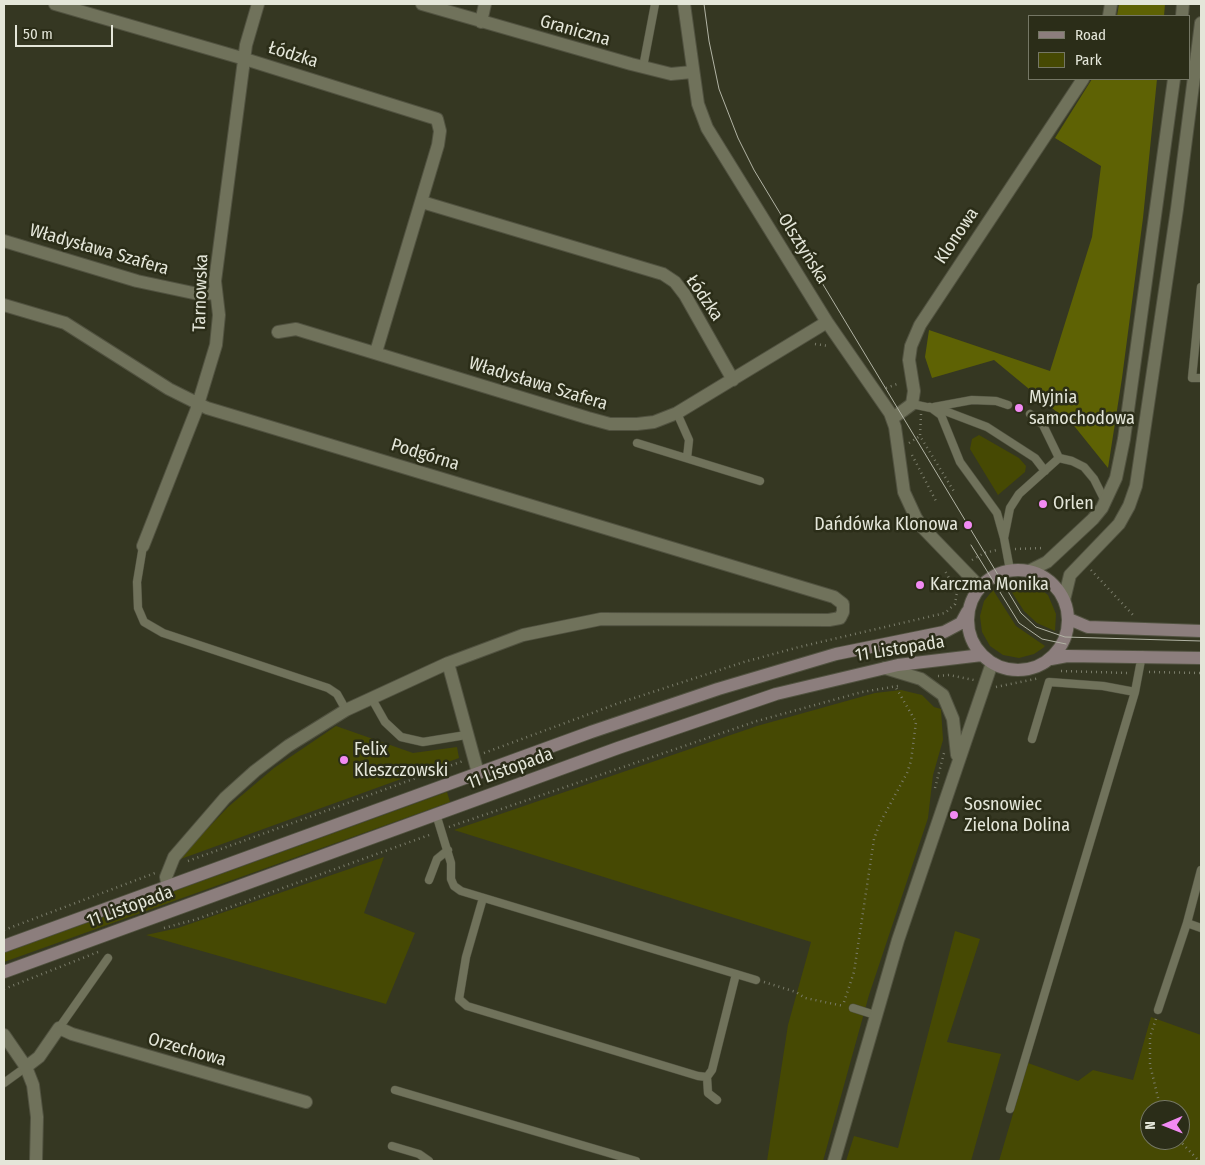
<!DOCTYPE html>
<html>
<head>
<meta charset="utf-8">
<style>
  body { margin:0 }
  #map { position:relative; width:1205px; height:1165px; overflow:hidden; background:#353722; font-family:"Fira Sans Condensed",sans-serif }
  canvas { display:block }
  .frame { position:absolute; inset:0; border:5px solid #e4e6d9; pointer-events:none }
  .legend { position:absolute; left:1028px; top:15px; width:162px; height:65px; box-sizing:border-box; background:#2b2d18; border:1px solid #757765; margin:0; padding:6px 9px; list-style:none; font-size:15px; color:#e4e6d9 }
  .legend li { display:flex; align-items:center; gap:10px; height:25px }
  .legend b { width:25px; border:1px solid #757765 }
  .north { position:absolute; left:1140px; top:1100px; width:50px; height:50px; box-sizing:border-box; background:#2b2d18; border:1px solid #757765; border-radius:50%; rotate:269deg; font-size:14px; font-weight:700; line-height:20px; text-align:center; color:#e4e6d9 }
  .north::after { content:''; display:block; margin:auto; width:18px; height:22px; background:#f28af3; clip-path:polygon(50% 0,100% 100%,50% 72%,0 100%) }
  .scale { position:absolute; left:15px; top:25px; width:98px; height:22px; box-sizing:border-box; border:2px solid #e4e6d9; border-top:0; padding-left:6px; font-size:15px; line-height:18px; white-space:nowrap; color:#e4e6d9; -webkit-text-stroke:4px #2b2d18; paint-order:stroke }
</style>
</head>
<body>
<div id="map">
<canvas width="1205" height="1165"></canvas>
<div class="frame"></div>
<ul class="legend">
<li><b style="height:6px;background:#8c7e7d"></b>Road</li>
<li><b style="height:14px;background:#464903"></b>Park</li>
</ul>
<div class="north">N</div>
<div class="scale">50 m</div>
</div>
<script>
const c = document.querySelector('canvas').getContext('2d');
c.lineJoin = 'round';
function fillPath(path, color) { c.fillStyle = color; c.fill(path, 'evenodd'); }
const shape = rows => new Path2D(rows.map(r => 'M' + r).join(''));
function strokePath(path, color, width, dash) { c.strokeStyle = color; c.lineWidth = width; c.lineCap = dash ? 'butt' : 'round'; c.setLineDash(dash || []); c.stroke(path); }
function label(font, color, halo, rows, align = 'center') {
  c.font = font + ' "Fira Sans Condensed",sans-serif'; c.lineWidth = 5; c.setLineDash([]); c.textBaseline = 'middle'; c.strokeStyle = halo; c.fillStyle = color; for (const [text, x, y, turn = 0] of rows) {
    c.save(); c.translate(x, y); c.rotate((+turn || 0) * Math.PI / 180); c.textAlign = isNaN(turn) ? turn : align; if (halo) c.strokeText(text, 0, 0); c.fillText(text, 0, 0); c.restore();
  }
}
const green = shape([
  [979,435,1019,458,1026,466,1025,472,998,495,970,449,972,439],
  [1014,581,1035,585,1048,595,1056,614,1055,631,1037,623,1024,611,1006,583],
  [993,590,1016,626,1045,646,1043,648,1034,654,1019,658,1003,655,990,646,982,632,980,616,984,601],
  [901,690,922,695,934,707,941,709,943,740,933,775,928,818,869,995,823,1161,767,1161,788,1025,811,942,454,830,757,726,875,693],
  [336,726,413,753,457,747,459,758,178,860,228,807,274,768],
  [447,792,450,802,4,962,4,953],
  [384,857,364,913,415,933,386,1004,146,935,178,928],
  [955,931,980,939,947,1042,1001,1054,971,1161,846,1161,854,1136,898,1148],
  [1151,1017,1201,1035,1201,1161,999,1161,1028,1063,1078,1081,1093,1070,1133,1080],
  [1150,1110,1180,1110,1180,1140,1150,1140]
]);
const forest = shape([
  [1119,4,1165,4,1164,16,1117,16],
  [1092,79,1157,79,1143,218,1122,378,1108,468,1075,427,994,360,932,378,925,357,929,330,1050,371,1092,237,1101,166,1055,138]
]);
const path = shape([
  [815,344,829,346],
  [886,388,900,383],
  [921,414,920,436,955,493],
  [909,443,920,436],
  [912,455,937,503],
  [1015,549,1044,548],
  [972,560,984,553,997,550],
  [1091,570,1133,615],
  [1061,671,1128,673],
  [1149,672,1201,673],
  [938,676,949,675,974,680],
  [996,687,1040,678],
  [484,753,619,703,744,662,799,647,945,613,955,604,957,592,945,571],
  [935,788,944,753],
  [449,827,757,721,862,692,898,686],
  [188,861,463,761],
  [164,928,197,919,432,834],
  [4,930,155,873],
  [764,982,796,992,805,998,844,1006],
  [4,989,98,952],
  [844,1002,854,972,874,839,880,823,907,773,911,761,916,722,895,686],
  [1156,1019,1150,1037,1150,1065,1161,1110],
  [1179,1140,1199,1161]
]);
const service = shape([
  [643,67,655,4],
  [1201,287,1192,378,1201,378],
  [912,404,945,411,987,427,1035,458,1045,471],
  [930,407,941,415,960,462,997,513,1004,538],
  [934,407,972,400,996,401,1008,405],
  [677,413,689,440,687,458],
  [1030,414,1043,425,1059,458],
  [637,443,760,481],
  [1059,458,1072,461,1084,467,1094,479,1105,501],
  [143,546,137,582,138,608,144,622,163,633,328,688,337,694,346,710],
  [1010,570,1004,538,1010,508,1019,494,1059,458],
  [372,699,385,722,401,737,423,742,466,735],
  [1032,739,1049,682,1103,686,1135,692],
  [436,814,451,863,451,879,454,886,461,891,756,980],
  [1201,870,1187,923,1201,928],
  [429,880,437,859,448,850],
  [483,898,466,957,459,999,467,1006,698,1076,707,1077,712,1070,736,974],
  [853,1008,875,1015],
  [1158,1010,1187,923],
  [59,1028,108,958],
  [707,1077,708,1093,717,1100],
  [4,1083,26,1067],
  [395,1090,636,1161],
  [1010,1109,1135,692,1142,655],
  [392,1146,419,1154,429,1161]
]);
const minor = shape([
  [55,4,245,59,437,119,440,131,438,145,376,352],
  [422,4,631,64,671,74,692,72],
  [684,4,698,104,707,128,827,322,890,413,895,427,904,492,916,518,923,528,980,587],
  [1109,16,1111,4],
  [1182,16,1183,4],
  [481,22,485,4],
  [422,202,663,274,675,282,685,295,733,380],
  [4,241,137,281,198,294,216,293],
  [4,305,65,323,169,389,207,408,834,597,843,604,843,612,840,618,829,620,601,619,523,635,448,663,346,710,288,746,255,771,225,798,174,857,166,877,168,887],
  [278,332,296,329,588,418,610,424,637,424,654,422,677,413,827,322],
  [893,418,912,404,914,391,909,360,911,346,920,325,1083,79],
  [143,546,196,411,216,345,219,315,215,281,246,45,258,4],
  [1029,571,1047,562,1093,519,1102,508,1116,478,1124,439,1174,79],
  [1064,600,1070,575,1119,524,1129,506,1136,486,1177,209,1201,23],
  [448,663,478,773],
  [885,668,921,679,943,695,953,719,957,755],
  [4,1035,26,1067,33,1085,37,1117,36,1161],
  [26,1067,39,1057,59,1028,72,1034,306,1102],
  [834,1161,898,940,992,663]
]);
const secondary = shape([
  '968 620a50 50 0 1 1 100 0a50 50 0 1 1-100 0Z',
  [1069,619,1088,627,1201,631],
  [1051,659,1067,656,1201,658],
  [4,946,591,732,718,689,836,654,944,632,961,623,967,612],
  [4,972,618,748,776,694,898,665,982,655]
]);
const tram = shape([
  [704,4,709,41,719,89,738,138,754,170,1021,613,1036,627,1065,637,1201,641],
  [971,545,1019,623,1042,639,1066,644]
]);
const markers = [
  [1019,408,5,"#f28af3"],
  [1043,504,5,"#f28af3"],
  [968,525,5,"#f28af3"],
  [920,585,5,"#f28af3"],
  [344,760,5,"#f28af3"],
  [954,815,5,"#f28af3"]
];
const streetNames = [
  ["Graniczna",575,31,16],
  ["Łódzka",293,55,17],
  ["Klonowa",957,236,-56],
  ["Olsztyńska",803,249,58],
  ["Władysława Szafera",99,250,16],
  ["Tarnowska",201,293,-88],
  ["Łódzka",704,298,56],
  ["Władysława Szafera",538,384,17],
  ["Podgórna",425,455,17],
  ["11 Listopada",900,649,-9],
  ["11 Listopada",510,769,-20],
  ["11 Listopada",130,907,-20],
  ["Orzechowa",187,1050,16]
];
const poiNames = [
  ["Myjnia",1029,398],
  ["samochodowa",1029,419],
  ["Orlen",1053,504],
  ["Dańdówka Klonowa",958,525,"right"],
  ["Karczma Monika",930,585],
  ["Felix",354,750],
  ["Kleszczowski",354,771],
  ["Sosnowiec",964,805],
  ["Zielona Dolina",964,826]
];
fillPath(green, '#464903');
fillPath(forest, '#5e6204');
strokePath(service, '#515240', 9);
strokePath(minor, '#515240', 14);
strokePath(secondary, '#515240', 14);
strokePath(path, '#7a7c6a', 2.5, [1, 4]);
strokePath(service, '#70725b', 8);
strokePath(minor, '#70725b', 12);
strokePath(secondary, '#8c7e7d', 12);
strokePath(tram, '#b2b4a5', 1);
for (const [x, y, r, color] of markers) { const dot = new Path2D(); dot.arc(x, y, r, 0, 2 * Math.PI); c.fillStyle = color; c.fill(dot); strokePath(dot, '#2b2d18', 2); }
label('18px', '#e4e6d9', '#2b2d18', streetNames);
label('18px', '#e4e6d9', '#2b2d18', poiNames, 'left');
</script>
</body>
</html>
